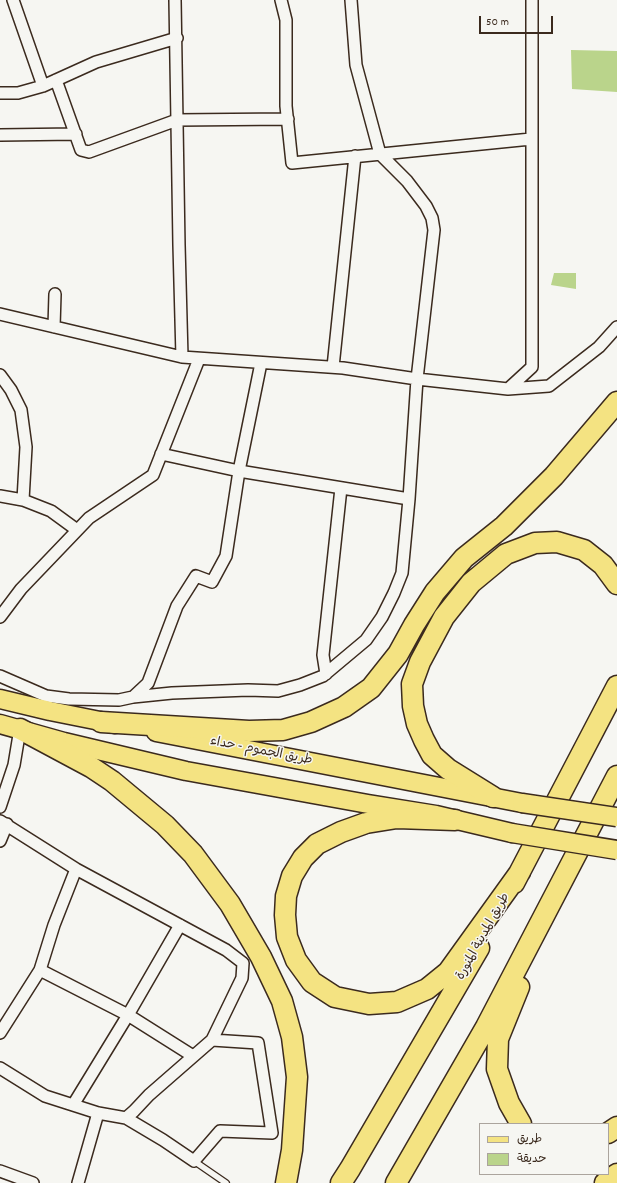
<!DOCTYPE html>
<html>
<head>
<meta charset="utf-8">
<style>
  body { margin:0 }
  #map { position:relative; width:617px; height:1183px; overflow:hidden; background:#f6f6f2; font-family:Dekko,"Playpen Sans Arabic",sans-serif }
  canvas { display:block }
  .legend { position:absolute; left:479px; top:1123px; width:130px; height:52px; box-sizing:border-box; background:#f6f6f2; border:1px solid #aba49d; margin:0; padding:5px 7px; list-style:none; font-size:12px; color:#3b2a1e }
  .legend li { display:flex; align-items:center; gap:8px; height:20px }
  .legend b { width:20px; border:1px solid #aba49d }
  .scale { position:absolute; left:479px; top:16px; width:74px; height:18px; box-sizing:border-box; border:2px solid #3b2a1e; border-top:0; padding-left:5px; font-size:12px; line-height:14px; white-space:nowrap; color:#3b2a1e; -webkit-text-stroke:3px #f6f6f2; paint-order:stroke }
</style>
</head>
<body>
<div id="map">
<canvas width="617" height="1183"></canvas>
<ul class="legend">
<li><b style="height:5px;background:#f4e382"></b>طريق</li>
<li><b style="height:11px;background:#bad48b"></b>حديقة</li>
</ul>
<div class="scale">50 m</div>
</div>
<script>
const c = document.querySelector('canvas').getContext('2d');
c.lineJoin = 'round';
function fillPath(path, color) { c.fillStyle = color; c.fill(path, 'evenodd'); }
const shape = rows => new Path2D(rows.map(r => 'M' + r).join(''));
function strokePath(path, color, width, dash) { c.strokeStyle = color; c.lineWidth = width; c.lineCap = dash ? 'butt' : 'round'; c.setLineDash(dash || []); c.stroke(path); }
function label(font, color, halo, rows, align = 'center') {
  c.font = font + ' Dekko,"Playpen Sans Arabic",sans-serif'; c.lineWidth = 3; c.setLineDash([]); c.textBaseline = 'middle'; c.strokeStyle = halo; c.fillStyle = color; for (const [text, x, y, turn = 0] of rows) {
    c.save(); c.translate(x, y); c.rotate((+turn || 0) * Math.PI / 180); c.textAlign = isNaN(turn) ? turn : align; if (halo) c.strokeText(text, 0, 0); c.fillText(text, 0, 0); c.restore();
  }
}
const green = shape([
  [571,50,617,51,617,92,572,89],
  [554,273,576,273,576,289,551,285]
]);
const service = shape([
  [194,1161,226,1183]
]);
const minor = shape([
  [13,0,43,86],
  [175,0,179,245,182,357],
  [281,0,286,20,286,106,292,163,531,139],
  [56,80,81,150,89,152,177,120,288,119],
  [0,93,18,93,43,86,96,62,177,38],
  [0,135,76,134],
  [0,314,182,357,343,368,417,379,508,389,532,367,532,0],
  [54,327,55,294],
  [333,367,355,156],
  [0,375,11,390,21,410,26,447,23,500],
  [508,389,549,386,599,347,617,327],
  [161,454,239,471,409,499],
  [0,496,23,500,51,511,77,530],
  [0,617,21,589,89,518,153,475,199,359],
  [326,674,323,655,341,488],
  [0,676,46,696,69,699,119,700,133,697,172,693,248,690,278,691,300,685,323,676,366,640,382,617,394,593,402,573,409,499,417,379,434,230,432,218,426,206,407,181,380,154,356,65,351,0],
  [133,697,148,683,177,606,196,576,212,582,226,556,239,471,261,363],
  [0,807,14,765,20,729],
  [0,821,76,869,226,950,243,963,242,978,212,1040,258,1043,272,1133,220,1131,194,1161,163,1140,126,1118,98,1113,45,1096,0,1068],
  [0,841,7,824],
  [40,970,128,1015,193,1056],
  [0,1033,40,970,54,925,76,869],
  [73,1105,128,1015,180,925],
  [126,1118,134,1111,149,1095,212,1040],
  [0,1171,33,1183],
  [78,1183,98,1113]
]);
const primary = shape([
  [0,699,50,711,115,724],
  [0,724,64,742,186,771,368,804,436,815,512,833],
  [156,732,522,803]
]);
const motorway = shape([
  [101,722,249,731,283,730,311,722,344,707,371,688,398,654,414,625,435,592,464,558,504,526,554,476,617,402],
  [20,729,91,767,112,781,165,825,193,854,230,904,261,957,282,1001,292,1037,297,1077,292,1150,286,1183],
  [493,797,448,769,432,755,424,740,417,724,413,706,412,684,420,662,444,617,471,583,506,554,535,543,557,542,584,550,603,565,617,584],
  [455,820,397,818,366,823,341,832,317,844,303,858,292,876,286,896,285,915,287,937,296,960,312,982,335,997,369,1004,397,1002,427,989,448,972,520,872],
  [514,883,617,686],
  [519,987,498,1039,497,1069,509,1103,521,1124],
  [608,1133,617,1127],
  [341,1183,350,1169,479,948],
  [396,1183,486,1027,617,776],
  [605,1183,617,1174]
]);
const primaryBridge = shape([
  [522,803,617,817],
  [512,833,617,850]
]);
const streetNames = [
  ["طريق الجموم - حداء",261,752,11],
  ["طريق المدينة المنورة",484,937,-61]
];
fillPath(green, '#bad48b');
strokePath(service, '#3b2a1e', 8);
strokePath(minor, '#3b2a1e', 14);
strokePath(primary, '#3b2a1e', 21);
strokePath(motorway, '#3b2a1e', 23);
strokePath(service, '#f6f6f2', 5.5);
strokePath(minor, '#f6f6f2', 11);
strokePath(primary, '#f4e382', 18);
strokePath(motorway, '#f4e382', 20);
strokePath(primaryBridge, '#3b2a1e', 21, []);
strokePath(primaryBridge, '#f4e382', 18);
label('13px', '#3b2a1e', '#f6f6f2', streetNames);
</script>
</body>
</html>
